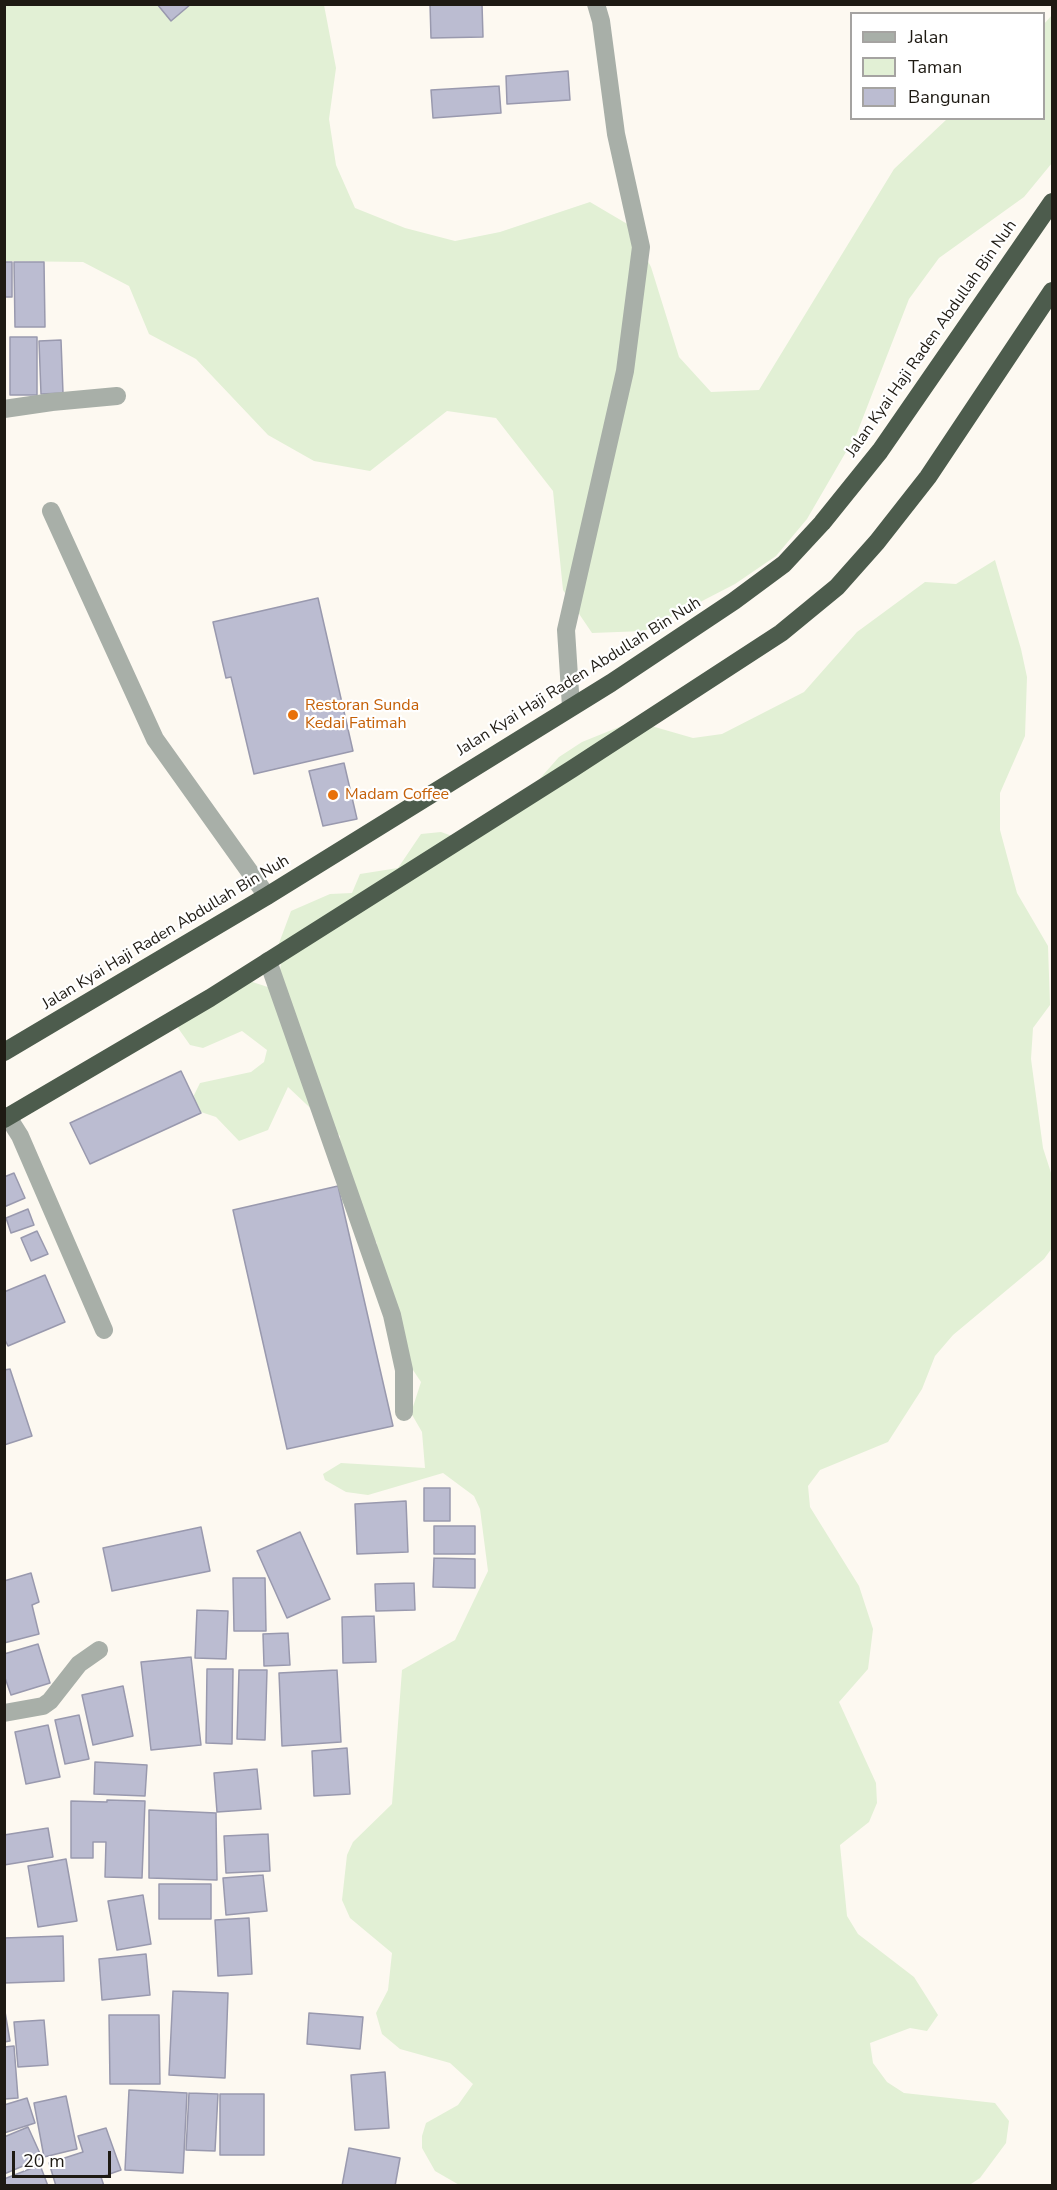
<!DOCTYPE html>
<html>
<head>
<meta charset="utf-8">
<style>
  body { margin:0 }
  #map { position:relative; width:1057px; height:2190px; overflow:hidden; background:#fdf9f1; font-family:"Nunito Sans",sans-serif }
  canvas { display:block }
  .frame { position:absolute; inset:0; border:6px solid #1e1a13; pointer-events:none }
  .legend { position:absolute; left:850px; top:12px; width:195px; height:108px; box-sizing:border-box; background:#fff; border:2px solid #a5a3a1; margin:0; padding:8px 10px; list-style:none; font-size:18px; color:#1e1a13 }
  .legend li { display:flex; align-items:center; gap:12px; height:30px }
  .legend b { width:30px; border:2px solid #a5a3a1 }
  .scale { position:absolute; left:12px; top:2151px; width:99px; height:27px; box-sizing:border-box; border:3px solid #1e1a13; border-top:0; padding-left:8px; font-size:18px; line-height:21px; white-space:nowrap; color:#1e1a13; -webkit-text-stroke:4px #fff; paint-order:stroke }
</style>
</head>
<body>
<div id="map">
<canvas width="1057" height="2190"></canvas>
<div class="frame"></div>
<ul class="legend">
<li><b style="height:8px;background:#a8afa8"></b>Jalan</li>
<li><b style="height:16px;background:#e2f0d5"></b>Taman</li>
<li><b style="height:16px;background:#bbbcd1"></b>Bangunan</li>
</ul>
<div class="scale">20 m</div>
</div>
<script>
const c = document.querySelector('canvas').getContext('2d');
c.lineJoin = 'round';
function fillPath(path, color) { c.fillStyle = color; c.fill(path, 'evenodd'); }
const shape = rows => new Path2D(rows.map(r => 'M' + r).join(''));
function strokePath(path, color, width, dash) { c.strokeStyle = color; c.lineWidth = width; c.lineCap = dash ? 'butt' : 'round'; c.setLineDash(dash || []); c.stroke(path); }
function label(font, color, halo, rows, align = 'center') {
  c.font = font + ' "Nunito Sans",sans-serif'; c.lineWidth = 4.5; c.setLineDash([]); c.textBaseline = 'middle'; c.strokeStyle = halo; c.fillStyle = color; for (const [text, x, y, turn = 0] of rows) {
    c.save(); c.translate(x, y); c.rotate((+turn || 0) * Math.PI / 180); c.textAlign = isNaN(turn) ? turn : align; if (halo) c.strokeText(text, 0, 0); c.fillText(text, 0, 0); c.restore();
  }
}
const green = shape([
  [5,5,324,5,336,68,329,119,336,165,355,208,405,228,455,241,500,232,590,202,629,225,651,267,679,357,711,392,759,390,894,169,947,119,1044,118,1044,24,1052,15,1052,163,1024,197,939,258,909,299,857,433,807,519,776,556,735,584,644,631,592,633,563,590,553,491,496,418,447,411,370,471,314,461,268,435,196,359,149,334,129,286,83,262,5,261],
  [995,560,1021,649,1027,677,1025,736,1000,793,1000,830,1017,893,1048,946,1050,1005,1033,1028,1031,1059,1043,1148,1052,1176,1052,1248,1044,1259,953,1335,935,1356,922,1389,888,1442,820,1470,808,1486,810,1507,859,1586,873,1629,868,1669,839,1702,876,1783,877,1803,869,1822,840,1845,847,1916,858,1934,914,1977,938,2015,927,2031,910,2028,870,2043,873,2063,887,2082,904,2093,995,2103,1009,2121,1006,2143,980,2178,968,2186,461,2186,435,2171,422,2148,422,2136,426,2123,458,2105,473,2084,450,2063,400,2049,382,2034,376,2013,388,1990,392,1953,350,1918,342,1900,347,1855,353,1842,392,1804,402,1670,455,1640,488,1571,480,1509,474,1496,443,1473,368,1495,346,1492,325,1480,323,1474,341,1463,425,1468,422,1432,411,1413,421,1382,409,1364,373,1276,377,1243,342,1202,340,1136,288,1087,268,1130,239,1141,216,1117,195,1110,194,1095,200,1083,251,1072,264,1062,267,1050,242,1031,203,1048,190,1045,178,1028,193,999,237,977,277,990,282,956,278,946,291,911,330,894,352,893,360,874,398,868,421,834,441,832,472,843,520,801,559,757,582,742,634,721,693,738,722,734,804,692,857,632,925,582,956,584]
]);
const building = shape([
  [157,4,191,4,171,21,157,4],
  [430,4,482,4,483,37,431,38,430,4],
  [568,71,570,100,507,104,506,76,568,71],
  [499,86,501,113,433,118,431,90,499,86],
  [4,262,12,262,12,297,4,297,4,262],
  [14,262,44,262,45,327,15,327,14,262],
  [10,337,37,337,37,395,10,395,10,337],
  [61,340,63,393,41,394,39,341,61,340],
  [318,598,353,751,254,774,231,677,226,678,213,622,318,598],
  [344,763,357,819,323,826,309,771,344,763],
  [181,1071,201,1113,90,1164,70,1123,181,1071],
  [14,1173,25,1198,4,1207,4,1177,14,1173],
  [338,1186,393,1426,287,1449,233,1210,338,1186],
  [28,1209,34,1225,11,1233,6,1218,28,1209],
  [37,1231,48,1254,31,1261,21,1238,37,1231],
  [45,1275,65,1322,8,1346,4,1338,4,1292,45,1275],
  [10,1369,32,1436,4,1445,4,1370,10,1369],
  [424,1488,450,1488,450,1521,424,1521,424,1488],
  [406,1501,408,1552,357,1554,355,1504,406,1501],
  [434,1526,475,1526,475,1554,434,1554,434,1526],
  [201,1527,210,1571,112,1591,103,1548,201,1527],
  [300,1532,330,1599,287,1618,257,1551,300,1532],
  [434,1558,475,1559,475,1588,433,1587,434,1558],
  [31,1573,39,1602,32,1605,39,1634,4,1643,4,1581,31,1573],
  [233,1578,265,1578,266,1631,234,1631,233,1578],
  [414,1583,415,1610,376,1611,375,1584,414,1583],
  [197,1610,228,1611,226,1659,195,1658,197,1610],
  [374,1616,376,1662,343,1663,342,1617,374,1616],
  [288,1633,290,1665,264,1666,263,1634,288,1633],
  [38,1644,50,1683,11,1695,4,1675,4,1654,38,1644],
  [191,1657,201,1745,151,1750,141,1662,191,1657],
  [207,1669,233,1669,232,1744,206,1743,207,1669],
  [239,1670,267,1670,265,1740,237,1739,239,1670],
  [337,1670,341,1742,282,1746,279,1673,337,1670],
  [123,1686,133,1736,93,1745,82,1695,123,1686],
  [79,1715,89,1759,65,1764,55,1720,79,1715],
  [48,1725,60,1777,26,1784,15,1732,48,1725],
  [347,1748,350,1794,314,1796,312,1751,347,1748],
  [95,1762,147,1765,145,1796,94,1794,95,1762],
  [257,1769,261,1809,217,1812,214,1773,257,1769],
  [107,1800,145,1801,142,1878,105,1877,106,1842,93,1842,93,1858,71,1858,71,1801,107,1802,107,1800],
  [149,1810,216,1813,217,1880,149,1878,149,1810],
  [48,1828,53,1857,4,1865,4,1835,48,1828],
  [268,1834,270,1871,226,1873,224,1836,268,1834],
  [66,1859,77,1921,38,1927,28,1866,66,1859],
  [263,1875,267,1911,226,1915,223,1878,263,1875],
  [159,1884,211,1884,211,1919,159,1919,159,1884],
  [143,1895,151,1944,117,1950,108,1901,143,1895],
  [249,1918,252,1974,218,1976,215,1920,249,1918],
  [63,1936,64,1981,4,1983,4,1938,63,1936],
  [146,1954,150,1995,102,2000,99,1959,146,1954],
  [173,1991,228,1993,225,2078,169,2075,173,1991],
  [4,2006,10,2041,4,2042,4,2006],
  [309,2013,363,2017,360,2049,307,2044,309,2013],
  [109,2015,159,2015,160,2084,110,2084,109,2015],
  [44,2020,48,2065,18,2067,14,2022,44,2020],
  [14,2046,18,2098,4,2099,4,2047,14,2046],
  [385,2072,389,2128,355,2130,351,2075,385,2072],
  [129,2090,187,2093,183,2173,125,2170,129,2090],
  [189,2093,218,2094,215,2151,186,2150,189,2093],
  [220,2094,264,2094,264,2155,220,2155,220,2094],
  [66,2096,77,2149,44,2157,34,2103,66,2096],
  [27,2098,35,2123,4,2133,4,2105,27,2098],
  [28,2127,42,2158,4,2174,4,2137,28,2127],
  [106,2128,121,2170,101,2177,104,2186,56,2186,49,2163,83,2152,78,2136,106,2128],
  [349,2148,400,2158,395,2186,342,2186,349,2148],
  [40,2165,48,2186,4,2186,4,2179,40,2165]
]);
const minor = shape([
  [4,409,52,402,117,396],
  [51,511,155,739,267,896],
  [571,707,566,630,625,371,641,247,616,134,601,21,596,4],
  [268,961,392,1315,404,1370,404,1412],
  [8,1117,20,1136,104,1330],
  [4,1713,43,1706,50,1701,79,1664,99,1650]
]);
const highway = shape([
  [4,1052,267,896,611,683,734,601,784,564,822,523,880,451,1052,202],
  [4,1119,210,998,572,769,781,633,837,587,877,542,928,477,1052,291]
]);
const markers = [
  [293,715,6,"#e8710a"],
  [333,795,6,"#e8710a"]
];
const streetNames = [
  ["Jalan Kyai Haji Raden Abdullah Bin Nuh",932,339,-55],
  ["Jalan Kyai Haji Raden Abdullah Bin Nuh",579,677,-32],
  ["Jalan Kyai Haji Raden Abdullah Bin Nuh",166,933,-31]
];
const foodNames = [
  ["Restoran Sunda",305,706],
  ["Kedai Fatimah",305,724],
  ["Madam Coffee",345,795]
];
fillPath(green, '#e2f0d5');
fillPath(building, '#bbbcd1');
strokePath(building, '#9999ae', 1.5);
strokePath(minor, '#a8afa8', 18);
strokePath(highway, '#4d5c4d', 18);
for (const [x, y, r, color] of markers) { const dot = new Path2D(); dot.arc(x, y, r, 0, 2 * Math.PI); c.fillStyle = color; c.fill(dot); strokePath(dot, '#fff', 2); }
label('16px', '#1e1a13', '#fff', streetNames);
label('16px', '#c56008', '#fff', foodNames, 'left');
</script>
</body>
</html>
